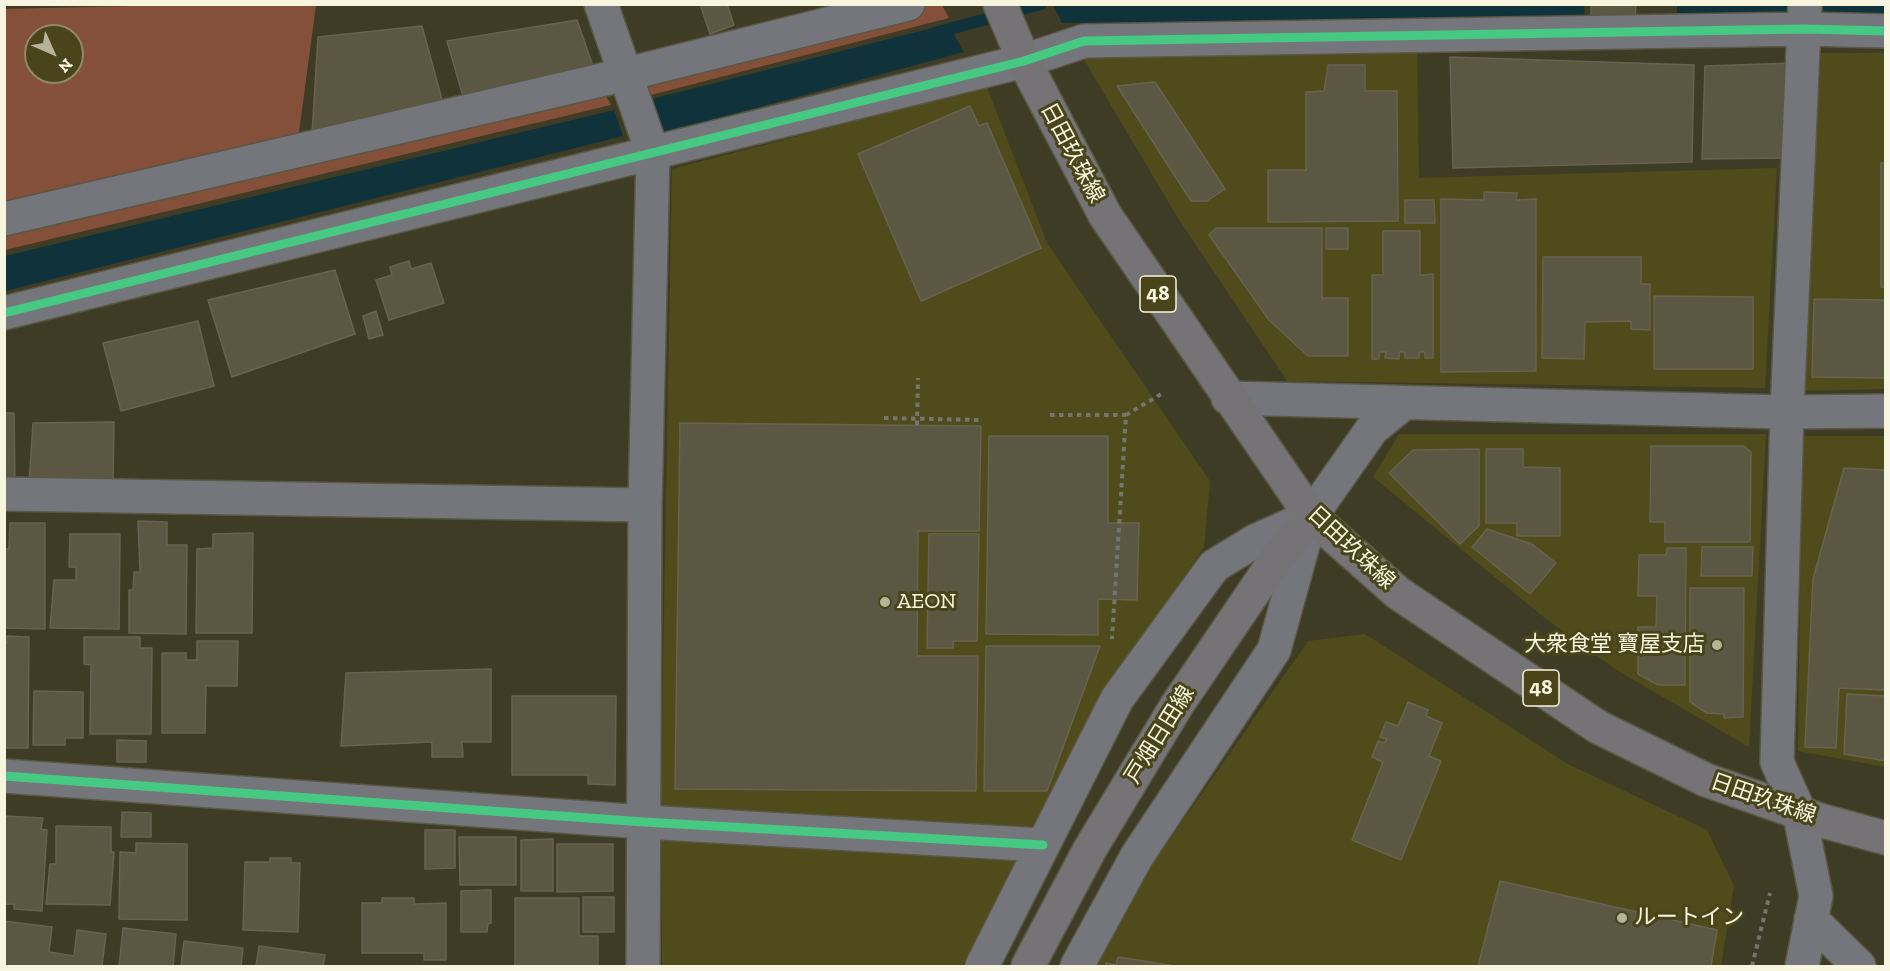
<!DOCTYPE html>
<html>
<head>
<meta charset="utf-8">
<style>
  body { margin:0 }
  #map { position:relative; width:1890px; height:971px; overflow:hidden; background:#3e3c24; font-family:"Zilla Slab",serif }
  canvas { display:block }
  .frame { position:absolute; inset:0; border:6px solid #f7f5dd; pointer-events:none }
  .north { position:absolute; left:24px; top:24px; width:60px; height:60px; box-sizing:border-box; background:#494419; border:2px solid #8f8b67; border-radius:50%; rotate:135deg; font-size:16px; font-weight:700; line-height:24px; text-align:center; color:#f7f5dd }
  .north::after { content:''; display:block; margin:auto; width:21px; height:27px; background:#b6b49c; clip-path:polygon(50% 0,100% 100%,50% 72%,0 100%) }
</style>
</head>
<body>
<div id="map">
<canvas width="1890" height="971"></canvas>
<div class="frame"></div>
<div class="north">N</div>
</div>
<script>
const c = document.querySelector('canvas').getContext('2d');
c.lineJoin = 'round';
function fillPath(path, color) { c.fillStyle = color; c.fill(path, 'evenodd'); }
const shape = rows => new Path2D(rows.map(r => 'M' + r).join(''));
function strokePath(path, color, width, dash) { c.strokeStyle = color; c.lineWidth = width; c.lineCap = dash ? 'butt' : 'round'; c.setLineDash(dash || []); c.stroke(path); }
function label(font, color, halo, rows, align = 'center') {
  c.font = font + ' "Zilla Slab","Noto Sans JP",serif'; c.lineWidth = 6; c.setLineDash([]); c.textBaseline = 'middle'; c.strokeStyle = halo; c.fillStyle = color; for (const [text, x, y, turn = 0] of rows) {
    c.save(); c.translate(x, y); c.rotate((+turn || 0) * Math.PI / 180); c.textAlign = isNaN(turn) ? turn : align; if (halo) c.strokeText(text, 0, 0); c.fillText(text, 0, 0); c.restore();
  }
}
const built = shape([
  [1417,48,1419,178,1777,168,1765,388,1287,381,1176,215,1080,53],
  [1821,53,1885,53,1885,389,1803,391],
  [987,87,1047,243,1210,481,1204,547,1113,683,1043,810,962,966,662,966,661,783,672,169],
  [1399,434,1766,434,1749,747,1620,672,1546,619,1373,477],
  [1802,436,1885,436,1885,767,1798,751],
  [1365,634,1568,764,1707,830,1734,886,1721,966,1097,966,1154,862,1308,641]
]);
const green = shape([
  [170,5,316,5,298,140,5,209,4,9],
  [36,36,72,36,72,72,36,72],
  [931,5,942,5,949,18,647,96,642,81],
  [604,92,611,105,5,250,4,235]
]);
const water = shape([
  [1584,4,1585,18,1062,23,1053,5],
  [1677,5,1788,5,1787,20,1677,19],
  [1817,5,1885,5,1885,21,1817,21],
  [948,24,964,52,663,133,648,100],
  [614,110,623,136,5,291,5,256]
]);
const stream = shape([
  [935,33,1041,4]
]);
const building = shape([
  [700,4,727,4,734,25,710,34,700,4],
  [1591,4,1636,4,1635,18,1591,18,1591,4],
  [577,20,594,69,464,100,447,41,577,20],
  [422,26,444,107,312,134,318,37,422,26],
  [1450,57,1694,65,1692,162,1453,168,1450,57],
  [1793,63,1787,158,1702,159,1705,66,1793,63],
  [1328,65,1365,65,1365,91,1397,91,1398,221,1268,222,1268,170,1306,170,1306,92,1324,91,1328,65],
  [1155,82,1225,189,1207,201,1191,201,1117,86,1155,82],
  [970,106,979,126,987,123,1041,248,921,301,858,154,970,106],
  [1881,163,1886,163,1886,287,1881,287,1881,163],
  [1484,192,1517,193,1516,200,1536,199,1536,371,1441,372,1441,199,1484,200,1484,192],
  [1405,200,1434,200,1435,223,1405,223,1405,200],
  [1216,228,1322,228,1322,298,1348,298,1348,356,1308,356,1269,320,1209,235,1216,228],
  [1326,228,1348,228,1348,249,1326,249,1326,228],
  [1383,231,1420,231,1420,275,1433,274,1433,358,1425,358,1425,352,1419,352,1419,358,1405,358,1405,352,1399,352,1399,359,1385,358,1386,352,1379,352,1379,359,1372,359,1372,275,1383,275,1383,231],
  [1543,257,1641,257,1641,284,1650,284,1650,330,1631,329,1631,321,1585,322,1584,359,1542,358,1543,257],
  [409,261,411,269,431,263,444,303,389,320,376,280,392,275,390,267,409,261],
  [335,270,355,334,232,377,208,300,335,270],
  [1654,296,1753,297,1753,369,1654,369,1654,296],
  [1814,299,1886,300,1886,378,1812,377,1814,299],
  [376,311,383,335,369,339,363,316,376,311],
  [198,321,214,386,121,411,103,343,198,321],
  [4,413,14,413,15,485,4,485,4,413],
  [114,422,113,483,29,484,33,423,114,422],
  [680,423,981,426,979,531,918,531,917,656,978,656,976,791,675,789,680,423],
  [989,436,1108,436,1108,523,1139,523,1137,600,1098,599,1098,635,986,634,989,436],
  [1651,446,1744,446,1751,452,1750,542,1665,542,1665,522,1650,522,1651,446],
  [1479,449,1479,526,1460,544,1389,473,1413,450,1479,449],
  [1486,449,1523,449,1523,467,1560,468,1560,536,1517,536,1517,523,1486,523,1486,449],
  [1844,468,1886,470,1886,690,1839,688,1836,748,1805,747,1813,579,1844,468],
  [138,521,167,522,167,545,187,545,186,634,129,633,129,590,133,590,134,572,140,572,138,521],
  [10,523,45,523,45,629,4,628,4,549,9,549,10,523],
  [1487,529,1532,544,1556,563,1530,594,1472,547,1487,529],
  [253,533,252,633,196,633,197,549,213,548,213,534,253,533],
  [70,534,120,534,119,629,50,628,54,580,76,580,76,567,69,567,70,534],
  [929,534,979,534,977,641,953,641,953,648,927,648,929,534],
  [1702,547,1753,547,1752,576,1701,576,1702,547],
  [1667,548,1686,548,1685,685,1658,685,1638,674,1638,627,1656,627,1657,596,1638,596,1639,555,1666,555,1667,548],
  [1690,588,1744,588,1743,717,1724,718,1724,714,1707,713,1690,702,1690,588],
  [7,636,29,637,28,748,4,748,4,643,7,643,7,636],
  [84,637,140,637,140,648,152,648,151,734,90,734,91,665,84,664,84,637],
  [197,641,238,641,237,686,206,686,205,733,162,733,162,653,186,653,186,660,197,660,197,641],
  [986,646,1100,646,1047,791,984,791,986,646],
  [491,669,491,742,462,742,463,757,432,757,432,742,341,746,346,673,491,669],
  [34,691,83,692,83,738,65,738,65,745,33,745,34,691],
  [1847,694,1886,696,1886,761,1844,754,1847,694],
  [512,696,616,696,615,785,588,784,588,775,512,775,512,696],
  [1408,702,1428,710,1426,716,1442,723,1429,756,1441,761,1401,860,1352,840,1383,762,1372,757,1378,741,1384,743,1387,739,1380,737,1386,722,1398,726,1408,702],
  [117,740,146,741,146,762,117,762,117,740],
  [122,812,151,813,151,837,121,837,122,812],
  [4,816,43,818,41,829,47,830,42,911,14,909,14,904,4,904,4,816],
  [56,826,111,827,111,852,114,852,110,905,46,904,50,864,56,864,56,826],
  [425,830,455,830,455,868,425,869,425,830],
  [459,837,516,837,516,885,460,885,459,837],
  [553,839,553,891,521,891,521,840,553,839],
  [136,843,187,844,187,920,119,919,120,852,136,853,136,843],
  [557,844,613,844,613,891,557,892,557,844],
  [270,858,291,858,291,863,300,863,298,932,243,930,245,862,270,862,270,858],
  [1500,881,1717,930,1711,966,1478,966,1500,881],
  [491,890,491,923,488,924,487,932,461,932,461,891,491,890],
  [583,897,614,897,614,932,583,932,583,897],
  [382,898,414,898,414,904,446,903,446,960,424,960,424,953,362,953,362,903,382,903,382,898],
  [515,898,579,898,579,936,598,936,598,966,515,966,515,898],
  [4,921,52,927,49,952,74,956,77,930,106,934,102,966,4,966,4,921],
  [123,928,176,934,173,966,119,966,123,928],
  [184,941,243,948,241,966,181,966,184,941],
  [259,946,325,955,323,966,256,966,259,946],
  [1118,957,1175,966,1105,966,1106,963,1116,965,1118,957]
]);
const path = shape([
  [1050,415,1126,415,1112,639],
  [1126,415,1163,393],
  [884,418,979,420],
  [917,425,918,378],
  [1752,966,1770,893]
]);
const minor = shape([
  [601,4,653,154,645,505,643,966],
  [4,219,627,74,908,4],
  [4,313,1024,61,1084,41,1804,29,1886,31],
  [1228,398,1787,412,1886,411],
  [4,494,645,505],
  [4,776,644,822,1043,845],
  [1811,919,1859,966],
  [982,966,1117,699,1214,566,1255,541,1311,516],
  [1077,966,1137,856,1274,650,1311,516,1372,429,1404,403],
  [1802,966,1816,896,1799,811,1777,762,1787,412,1805,4]
]);
const major = shape([
  [1000,4,1024,61,1105,215,1311,516,1398,593,1598,727,1706,780,1823,821,1886,838],
  [1028,966,1090,849,1177,705,1274,562,1311,516]
]);
const cycleway = shape([
  [4,313,1024,61,1084,41,1804,29,1886,31],
  [4,776,644,822,1043,845]
]);
const markers = [
  [885,602,6,"#b6b49c"],
  [1717,645,6,"#b6b49c"],
  [1622,918,6,"#b6b49c"]
];
const shields = [
  [1158,294,36],
  [1541,688,36]
];
const shieldNames = [
  ["48",1158,294],
  ["48",1541,688]
];
const streetNames = [
  ["日田玖珠線",1072,153,62],
  ["日田玖珠線",1351,548,43],
  ["戸畑日田線",1160,735,-58],
  ["日田玖珠線",1763,799,19]
];
const poiNames = [
  ["AEON",897,602],
  ["大衆食堂 寶屋支店",1705,645,"right"],
  ["ルートイン",1634,918]
];
fillPath(built, '#504b1a');
fillPath(green, '#845039');
fillPath(water, '#10333b');
strokePath(stream, '#10333b', 12);
fillPath(building, '#5b5743');
strokePath(building, '#686350', 1.5);
strokePath(minor, '#595844', 36);
strokePath(major, '#595844', 36);
strokePath(path, '#757570', 4, [4.5, 4.5]);
strokePath(minor, '#75767c', 33);
strokePath(major, '#757375', 33);
strokePath(cycleway, '#46c982', 9);
for (const [x, y, r, color] of markers) { const dot = new Path2D(); dot.arc(x, y, r, 0, 2 * Math.PI); c.fillStyle = color; c.fill(dot); strokePath(dot, '#494419', 2); }
for (const [x, y, w] of shields) { const box = new Path2D(); box.roundRect(x - w / 2, y - 18, w, 36, 4.5); c.fillStyle = '#494419'; c.fill(box); strokePath(box, '#f7f5dd', 1.5); }
label('bold 21px', '#f7f5dd', null, shieldNames);
label('22px', '#f7f5dd', '#494419', streetNames);
label('22px', '#f7f5dd', '#494419', poiNames, 'left');
</script>
</body>
</html>
